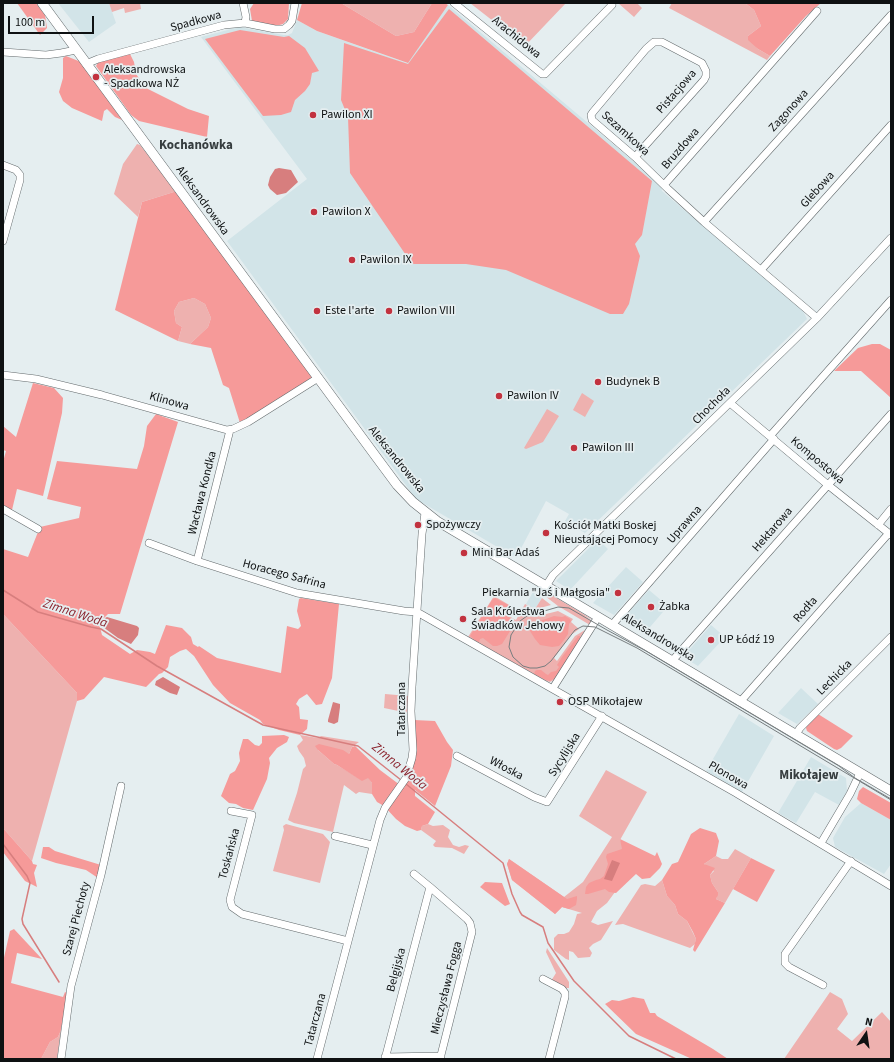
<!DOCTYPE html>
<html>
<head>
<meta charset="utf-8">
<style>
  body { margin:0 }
  #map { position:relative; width:894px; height:1062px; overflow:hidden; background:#e5eef0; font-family:"Source Sans 3",sans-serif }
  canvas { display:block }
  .frame { position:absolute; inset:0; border:4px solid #0e1112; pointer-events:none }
  .north { position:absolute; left:846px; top:1014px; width:40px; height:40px; -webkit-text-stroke:3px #e5eef0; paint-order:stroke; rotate:13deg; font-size:11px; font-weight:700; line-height:16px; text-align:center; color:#0e1112 }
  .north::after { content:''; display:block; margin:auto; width:14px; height:18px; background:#0e1112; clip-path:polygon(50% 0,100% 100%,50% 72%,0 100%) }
  .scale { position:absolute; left:8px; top:16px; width:86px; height:18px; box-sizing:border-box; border:2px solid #0e1112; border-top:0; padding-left:5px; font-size:12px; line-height:14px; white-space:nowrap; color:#0e1112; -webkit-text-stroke:3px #e5eef0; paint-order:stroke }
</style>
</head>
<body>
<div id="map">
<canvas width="894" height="1062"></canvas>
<div class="frame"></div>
<div class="north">N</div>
<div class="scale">100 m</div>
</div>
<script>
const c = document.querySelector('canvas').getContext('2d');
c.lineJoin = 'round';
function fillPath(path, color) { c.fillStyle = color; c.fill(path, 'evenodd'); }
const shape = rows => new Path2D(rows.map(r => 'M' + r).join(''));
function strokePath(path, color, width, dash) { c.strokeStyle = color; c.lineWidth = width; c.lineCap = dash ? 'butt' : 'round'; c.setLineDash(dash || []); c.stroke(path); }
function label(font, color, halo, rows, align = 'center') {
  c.font = font + ' "Source Sans 3",sans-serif'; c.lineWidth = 3.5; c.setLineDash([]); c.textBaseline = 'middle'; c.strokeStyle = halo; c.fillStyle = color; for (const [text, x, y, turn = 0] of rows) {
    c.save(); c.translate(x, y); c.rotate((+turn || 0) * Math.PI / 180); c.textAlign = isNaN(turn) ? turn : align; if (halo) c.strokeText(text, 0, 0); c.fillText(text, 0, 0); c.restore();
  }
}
const built = shape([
  [58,3,109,3,116,23,89,42],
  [448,5,658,182,661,185,662,191,803,311,807,319,585,533,565,521,569,514,546,501,516,558,416,499,227,241,307,179,201,37,239,27,284,35,288,35,292,33,297,20,317,31,407,63],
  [598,539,608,549,570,590,556,581],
  [626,567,643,582,614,615,593,603],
  [649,590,668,606,645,633,622,620],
  [533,592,542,598,535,609,526,604],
  [711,625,725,637,698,666,683,657],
  [801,688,818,704,797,724,778,713],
  [739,714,774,736,742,792,706,771],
  [811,757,846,778,847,791,839,805,815,792,796,823,778,813],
  [861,803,891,820,891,864,884,874,835,847,833,838,845,817]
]);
const green = shape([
  [109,3,140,3,141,9,125,13,124,8,112,12],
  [341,3,432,3,414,32,396,36],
  [470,3,566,3,525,46],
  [618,3,637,3,642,8,634,17],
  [672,3,745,3,754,10,761,26,748,36,758,49,770,56,767,60,669,8],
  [137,144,140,145,177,191,142,202,138,217,114,194,123,164],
  [194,298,205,304,211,318,208,327,190,344,178,341,182,327,176,323,174,311,179,302],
  [582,393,594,401,585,417,573,410],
  [547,409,559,416,543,442,526,449,524,448],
  [540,588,593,620,584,616,592,621,590,625,558,606,545,596,539,589],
  [494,596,511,606,507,615,516,620,525,604,535,609,542,598,551,605,529,611,530,613,533,615,534,617,558,611,573,619,571,622,579,629,571,635,554,658,557,661,575,636,585,630,556,679,550,682,546,681,468,637],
  [3,614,77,693,77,701,32,861,3,828],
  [385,694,409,696,408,713,384,708],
  [300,735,318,738,321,736,359,742,352,747,349,754,318,750,334,764,337,765,362,780,368,777,372,783,372,794,359,792,356,794,344,785,333,832,294,823,288,820,297,793,303,769,306,766,304,758,299,751,297,746,303,740],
  [606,770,647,792,620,840,642,855,607,903,597,911,591,922,598,925,613,921,601,940,593,944,589,948,592,953,590,957,578,958,573,952,569,951,569,960,566,959,554,950,554,938,558,934,564,934,569,932,574,924,577,914,582,913,562,907,555,914,512,880,507,864,509,859,564,897,583,882,612,837,579,816],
  [286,824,323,834,330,842,320,883,273,871,284,830,283,826],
  [428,824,433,826,443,825,450,830,448,837,453,845,459,847,465,845,469,846,464,854,452,848,435,847,433,845,436,841,421,830,422,826],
  [735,849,751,858,725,903,716,899,718,892,712,883,710,875,714,871,704,864,716,856,722,859,728,859],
  [662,880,667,896,675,905,678,914,687,921,696,939,695,944,690,948,623,924,615,925,641,885,645,884,655,886],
  [547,948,569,982,569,988,564,988,551,981,556,973,546,952],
  [830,992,842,999,848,1014,837,1029,852,1041,882,1012,891,1022,891,1059,784,1059],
  [61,1030,57,1059,41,1059,50,1042,58,1037]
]);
const forest = shape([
  [17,3,36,3,45,15,47,28,40,35],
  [254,3,289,3,288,19,283,24,276,26,252,21,250,9],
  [302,3,341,3,396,36,414,32,432,3,445,3,448,5,408,63,317,31,297,20],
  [745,3,821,3,806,16,770,56,758,49,748,40,748,36,761,26,754,10],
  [449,9,652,181,642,235,635,244,640,256,629,304,623,314,610,314,506,270,466,264,412,264,350,173,348,117,341,100,344,43,408,64],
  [240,30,284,37,289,36,305,48,319,71,312,73,310,84,305,91,295,100,291,112,281,115,263,116,205,39],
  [129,52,134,62,136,74,146,88,188,109,209,116,207,137,139,121,131,115,96,66,99,61],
  [66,56,81,62,122,120,115,117,107,109,104,111,102,121,72,108,63,101,59,92,63,78,63,58],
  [177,191,314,378,240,423,229,388,223,385,211,348,190,344,208,327,211,318,205,304,194,298,179,302,174,311,176,323,182,327,178,341,115,310,142,202],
  [872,344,880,344,891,350,891,398,861,371,834,371,858,348],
  [33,383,54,388,63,398,62,413,43,496,17,489,12,510,3,505,3,462,6,451,3,450,3,426,16,437],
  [156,414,178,422,120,614,108,614,99,623,102,635,130,654,137,650,150,652,155,654,166,625,182,628,191,637,193,644,198,647,199,646,217,658,281,673,287,626,298,629,301,626,297,611,299,599,301,598,339,604,332,678,322,704,316,705,307,694,299,699,296,704,299,707,300,719,308,720,307,729,300,735,279,730,263,724,260,720,230,703,213,685,194,656,186,649,180,651,170,657,168,667,162,673,159,674,146,687,104,677,84,699,77,701,77,693,3,614,3,549,28,557,40,527,79,518,81,507,47,499,57,461,137,469,144,446,147,426],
  [495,598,510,606,506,615,514,621,515,623,502,644,497,646,493,646,483,638,480,639,479,642,476,641,470,636,492,600],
  [554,616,562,617,565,616,570,619,571,621,569,624,568,634,564,640,559,646,552,647,540,645,535,639,530,631,534,623],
  [578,636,580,636,580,640,555,678,550,681,546,680,534,674,535,671,537,670,541,670,546,674,548,675,551,672,556,671,559,667,557,665,562,657],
  [818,714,853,736,841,748,837,750,834,749,807,731,806,728,807,725],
  [414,720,435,721,447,742,453,750,451,766,435,806,415,790,415,796,435,812,428,824,422,826,421,830,417,831,405,826,396,819,384,806,377,802,372,794,372,783,368,778,362,781,337,765,334,764,318,750,315,746,319,744,343,750,349,754,352,747,355,746,380,770,404,788,413,763],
  [284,735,289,737,287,742,277,748,269,758,270,763,267,779,253,810,243,808,236,804,229,803,221,796,230,774,235,771,240,761,239,753,243,739,248,739,255,745,259,746,262,743,262,736],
  [863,787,891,803,891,820,861,803,857,799,859,791],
  [3,828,32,861,33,864,37,865,34,873,37,887,25,881,3,852],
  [700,828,716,833,719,841,716,856,704,864,715,868,710,875,712,883,718,892,718,895,716,899,725,903,695,952,693,950,696,939,693,932,687,921,678,914,675,905,667,896,662,880,672,864,678,862,691,834],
  [620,839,655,856,657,852,662,864,660,868,650,878,642,879,636,874,616,893,609,892,605,889,588,894,585,894,586,887,589,883,596,880,600,879,604,876,608,864,606,857,607,854,622,849],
  [43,847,49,847,55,851,101,865,98,878,86,870,56,863,41,858],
  [751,858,775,870,757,902,733,889],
  [509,859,567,899,577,896,577,899,576,905,569,909,562,907,555,914,512,880,507,864],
  [485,882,502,883,510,904,505,906,480,887],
  [14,929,42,959,17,953,11,983,63,997,65,992,67,993,61,1030,58,1037,50,1042,41,1059,3,1059,3,962,10,931],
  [633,997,644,999,650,1013,655,1013,657,1016,713,1049,728,1059,692,1059,636,1034,605,1004,612,1000,619,1001]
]);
const water = shape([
  [279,168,291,170,298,182,286,193,277,195,270,189,268,185,270,177,275,169],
  [107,617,137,626,139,628,138,635,131,644,118,638,103,627,103,622,105,618],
  [163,677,180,687,177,695,170,693,155,685,156,681],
  [333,702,340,704,340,707,338,722,334,724,328,722,328,720],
  [612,860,620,863,612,881,604,879]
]);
const stream = shape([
  [3,590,38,612,91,627,101,629,157,666,263,725,358,746,401,780],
  [406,784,503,863,512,894,520,912,522,915,543,927,548,943,574,981,629,1036,676,1059],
  [3,844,27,876,30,883,22,919,23,924,59,982]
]);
const minor = shape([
  [243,3,246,17,245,23],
  [454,3,542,74,545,74,612,5],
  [3,52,46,55,61,53,76,50],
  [86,64,98,59,224,25,245,23,275,29,284,29,289,25,292,21,295,3],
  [635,157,704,80,706,76,706,71,702,63,662,42,654,42,646,49,593,112,591,115,592,120,635,157,668,189,704,222,817,318],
  [3,165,16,170,20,175,20,180,3,241],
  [664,185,817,11],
  [704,222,891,15],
  [761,270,891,125],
  [3,375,36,379,102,395,227,430,233,429,248,422,318,378],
  [730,403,828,485,891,535],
  [770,436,891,300],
  [3,509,38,529],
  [878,525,891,509],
  [149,543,197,561,297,593,404,611,417,612,736,793,891,886],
  [197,561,230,430],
  [546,586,553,575,817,318,891,238],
  [612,625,774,439],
  [672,661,891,414],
  [553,688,598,617],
  [740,702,889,533],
  [796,734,800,728,891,637],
  [457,756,534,797,547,802,602,716],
  [231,811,252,815,230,900,232,907,242,914,348,941],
  [335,836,372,845],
  [821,843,850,794,860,773],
  [414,874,430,887],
  [543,979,562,989,565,993,565,997,549,1059],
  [823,985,789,967,785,963,785,954,851,861],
  [385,1057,441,1056],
  [61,1059,71,986,101,875,121,786],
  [317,1059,380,820,385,808,406,778,412,758,413,750,411,711,412,687,422,534,425,513],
  [385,1059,430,887,467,919,470,923,472,932,440,1059]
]);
const major = shape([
  [42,3,377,458,397,485,413,502,437,521,891,791]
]);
const tram = shape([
  [891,799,855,778,839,766,646,651,607,630,569,608,558,607,527,616,520,621,511,635,509,647,513,657,523,666,530,668,537,668,545,666,551,661,575,630,583,626,595,627,637,648,891,800]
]);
const markers = [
  [96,77,4,"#c2323f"],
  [313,115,4,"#c2323f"],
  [314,212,4,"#c2323f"],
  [352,260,4,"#c2323f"],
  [317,311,4,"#c2323f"],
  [389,311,4,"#c2323f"],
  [598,382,4,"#c2323f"],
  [499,396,4,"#c2323f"],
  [574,448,4,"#c2323f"],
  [418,525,4,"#c2323f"],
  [546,533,4,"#c2323f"],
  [464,553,4,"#c2323f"],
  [618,593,4,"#c2323f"],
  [651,607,4,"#c2323f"],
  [463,619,4,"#c2323f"],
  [711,640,4,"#c2323f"],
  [560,702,4,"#c2323f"]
];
const streetNames = [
  ["Spadkowa",196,22,-15],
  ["Arachidowa",516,38,39],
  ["Pistacjowa",677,92,-49],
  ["Zagonowa",789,111,-48],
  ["Sezamkowa",625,134,42],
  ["Bruzdowa",681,149,-49],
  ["Glebowa",818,190,-48],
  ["Aleksandrowska",202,201,54],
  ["Klinowa",169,402,16],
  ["Chochoła",712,406,-45],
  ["Aleksandrowska",396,460,51],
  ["Kompostowa",817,461,40],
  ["Wacława Kondka",203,493,-76],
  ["Uprawna",685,525,-49],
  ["Hektarowa",773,530,-49],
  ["Horacego Safrina",284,575,15],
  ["Rodła",806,610,-49],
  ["Aleksandrowska",658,638,31],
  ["Lechicka",835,678,-45],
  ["Tatarczana",402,709,-90],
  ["Sycylijska",565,755,-58],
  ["Włoska",506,769,28],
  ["Plonowa",728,776,30],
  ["Toskańska",230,854,-75],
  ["Szarej Piechoty",77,919,-75],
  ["Belgijska",397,970,-75],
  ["Mieczysława Fogga",447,988,-76],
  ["Tatarczana",316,1020,-75]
];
const poiNames = [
  ["Aleksandrowska",104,70],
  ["- Spadkowa NŻ",104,84],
  ["Pawilon XI",321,115],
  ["Pawilon X",322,212],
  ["Pawilon IX",360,260],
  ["Este l'arte",325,311],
  ["Pawilon VIII",397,311],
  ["Budynek B",606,382],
  ["Pawilon IV",507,396],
  ["Pawilon III",582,448],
  ["Spożywczy",426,525],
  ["Kościół Matki Boskej",554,526],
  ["Nieustającej Pomocy",554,540],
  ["Mini Bar Adaś",472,553],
  ["Piekarnia \"Jaś i Małgosia\"",610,593,"right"],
  ["Żabka",659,607],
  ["Sala Królestwa",471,612],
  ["Świadków Jehowy",471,626],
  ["UP Łódź 19",719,640],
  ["OSP Mikołajew",568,702]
];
const neighbourhoodNames = [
  ["Kochanówka",196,146],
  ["Mikołajew",809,776]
];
const waterNames = [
  ["Zimna Woda",75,614,18],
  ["Zimna Woda",399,767,39]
];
fillPath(built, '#d2e4e8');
fillPath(green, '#eeb1af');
fillPath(forest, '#f69a99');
fillPath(water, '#d77e7e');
strokePath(stream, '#d77e7e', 1.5);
strokePath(minor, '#636a6c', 8);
strokePath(major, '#636a6c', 10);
strokePath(minor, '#fff', 7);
strokePath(major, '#fff', 9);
strokePath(tram, '#777d7f', 1);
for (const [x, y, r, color] of markers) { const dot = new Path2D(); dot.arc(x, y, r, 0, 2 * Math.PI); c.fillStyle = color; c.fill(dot); strokePath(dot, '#e5eef0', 1.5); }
label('12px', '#0e1112', '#e5eef0', streetNames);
label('12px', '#0e1112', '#e5eef0', poiNames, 'left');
label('bold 13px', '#363d3f', '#e5eef0', neighbourhoodNames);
label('italic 13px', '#8a212b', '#e5eef0', waterNames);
</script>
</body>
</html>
